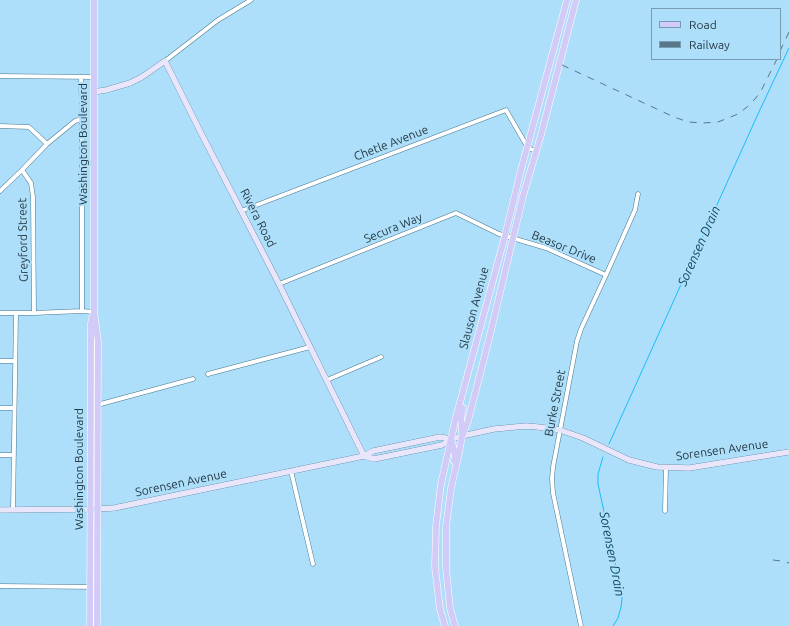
<!DOCTYPE html>
<html>
<head>
<meta charset="utf-8">
<style>
  body { margin:0 }
  #map { position:relative; width:789px; height:626px; overflow:hidden; background:#addffa; font-family:Ubuntu,sans-serif }
  canvas { display:block }
  .legend { position:absolute; left:651px; top:8px; width:130px; height:52px; box-sizing:border-box; background:#addffa; border:1px solid #779db2; margin:0; padding:5px 7px; list-style:none; font-size:12px; color:#263a45 }
  .legend li { display:flex; align-items:center; gap:8px; height:20px }
  .legend b { width:20px; border:1px solid #779db2 }
</style>
</head>
<body>
<div id="map">
<canvas width="789" height="626"></canvas>
<ul class="legend">
<li><b style="height:5px;background:#d3cbf7"></b>Road</li>
<li><b style="height:5px;background:#577687"></b>Railway</li>
</ul>
</div>
<script>
const c = document.querySelector('canvas').getContext('2d');
c.lineJoin = 'round';
const shape = rows => new Path2D(rows.map(r => 'M' + r).join(''));
function strokePath(path, color, width, dash) { c.strokeStyle = color; c.lineWidth = width; c.lineCap = dash ? 'butt' : 'round'; c.setLineDash(dash || []); c.stroke(path); }
function label(font, color, halo, rows, align = 'center') {
  c.font = font + ' Ubuntu,sans-serif'; c.lineWidth = 4; c.setLineDash([]); c.textBaseline = 'middle'; c.strokeStyle = halo; c.fillStyle = color; for (const [text, x, y, turn = 0] of rows) {
    c.save(); c.translate(x, y); c.rotate((+turn || 0) * Math.PI / 180); c.textAlign = isNaN(turn) ? turn : align; if (halo) c.strokeText(text, 0, 0); c.fillText(text, 0, 0); c.restore();
  }
}
const stream = shape([
  [609,444,758,114,789,48],
  [603,457,598,474,598,484,621,590,622,599,621,607,618,618,613,626]
]);
const street = shape([
  [165,61,218,20,251,0],
  [0,76,94,77],
  [81,77,82,119,82,311],
  [0,126,29,127,47,144],
  [22,170,31,183,33,197,34,313],
  [0,191,22,170,47,144,75,121,82,119],
  [241,211,506,110,528,148,536,151],
  [279,284,456,213,499,234,546,248,606,275],
  [0,313,34,313,82,311,94,312],
  [0,361,15,361],
  [208,374,310,347],
  [327,380,381,357],
  [97,405,193,379],
  [0,408,14,408],
  [0,455,14,455],
  [291,471,313,564],
  [13,510,16,313],
  [665,511,666,468],
  [0,586,97,587],
  [581,626,553,493,552,479,553,467,577,341,581,329,606,275,635,210,638,194]
]);
const secondary = shape([
  [94,92,106,90,130,83,142,77,165,61,201,133,279,284,364,456],
  [364,456,374,459,442,445,451,439,462,436,494,429,526,426,538,427,560,430,583,438,629,460,657,467,689,468,789,452],
  [0,510,97,509,114,508,364,456,373,451,440,437,451,439]
]);
const primary = shape([
  [94,0,94,312,98,341,97,626],
  [462,434,461,418,463,408],
  [452,441,455,456,454,461],
  [90,626,91,323,93,315],
  [445,626,440,609,435,567,436,526,441,484,455,421,505,236,521,170,567,0],
  [455,626,450,608,446,568,446,527,451,488,459,453,462,436,468,421,489,339,523,196,541,135,576,0]
]);
const rail = shape([
  [780,51,789,32],
  [562,65,674,117,688,122,703,123,718,122,738,114,747,107,755,99,761,91,777,59],
  [773,560,781,561,789,563]
]);
const streetNames = [
  ["Chetle Avenue",391,143,-21],
  ["Washington Boulevard",83,144,-90],
  ["Rivera Road",258,218,63],
  ["Secura Way",393,228,-22],
  ["Greyford Street",23,240,-91],
  ["Beasor Drive",564,247,22],
  ["Slauson Avenue",474,308,-75],
  ["Burke Street",555,403,-79],
  ["Sorensen Avenue",722,450,-8],
  ["Washington Boulevard",79,469,-90],
  ["Sorensen Avenue",181,483,-12]
];
const waterNames = [
  ["Sorensen Drain",699,246,-66],
  ["Sorensen Drain",612,554,79]
];
strokePath(stream, '#1bbcfa', 1);
strokePath(street, '#48778f', 5);
strokePath(secondary, '#48778f', 6);
strokePath(primary, '#fff', 7);
strokePath(street, '#fff', 4);
strokePath(secondary, '#e9e5fb', 5.5);
strokePath(primary, '#d3cbf7', 6);
strokePath(rail, '#577687', 1, [7, 7]);
label('12px', '#263a45', '#addffa', streetNames);
label('italic 13px', '#0c4861', '#addffa', waterNames);
</script>
</body>
</html>
